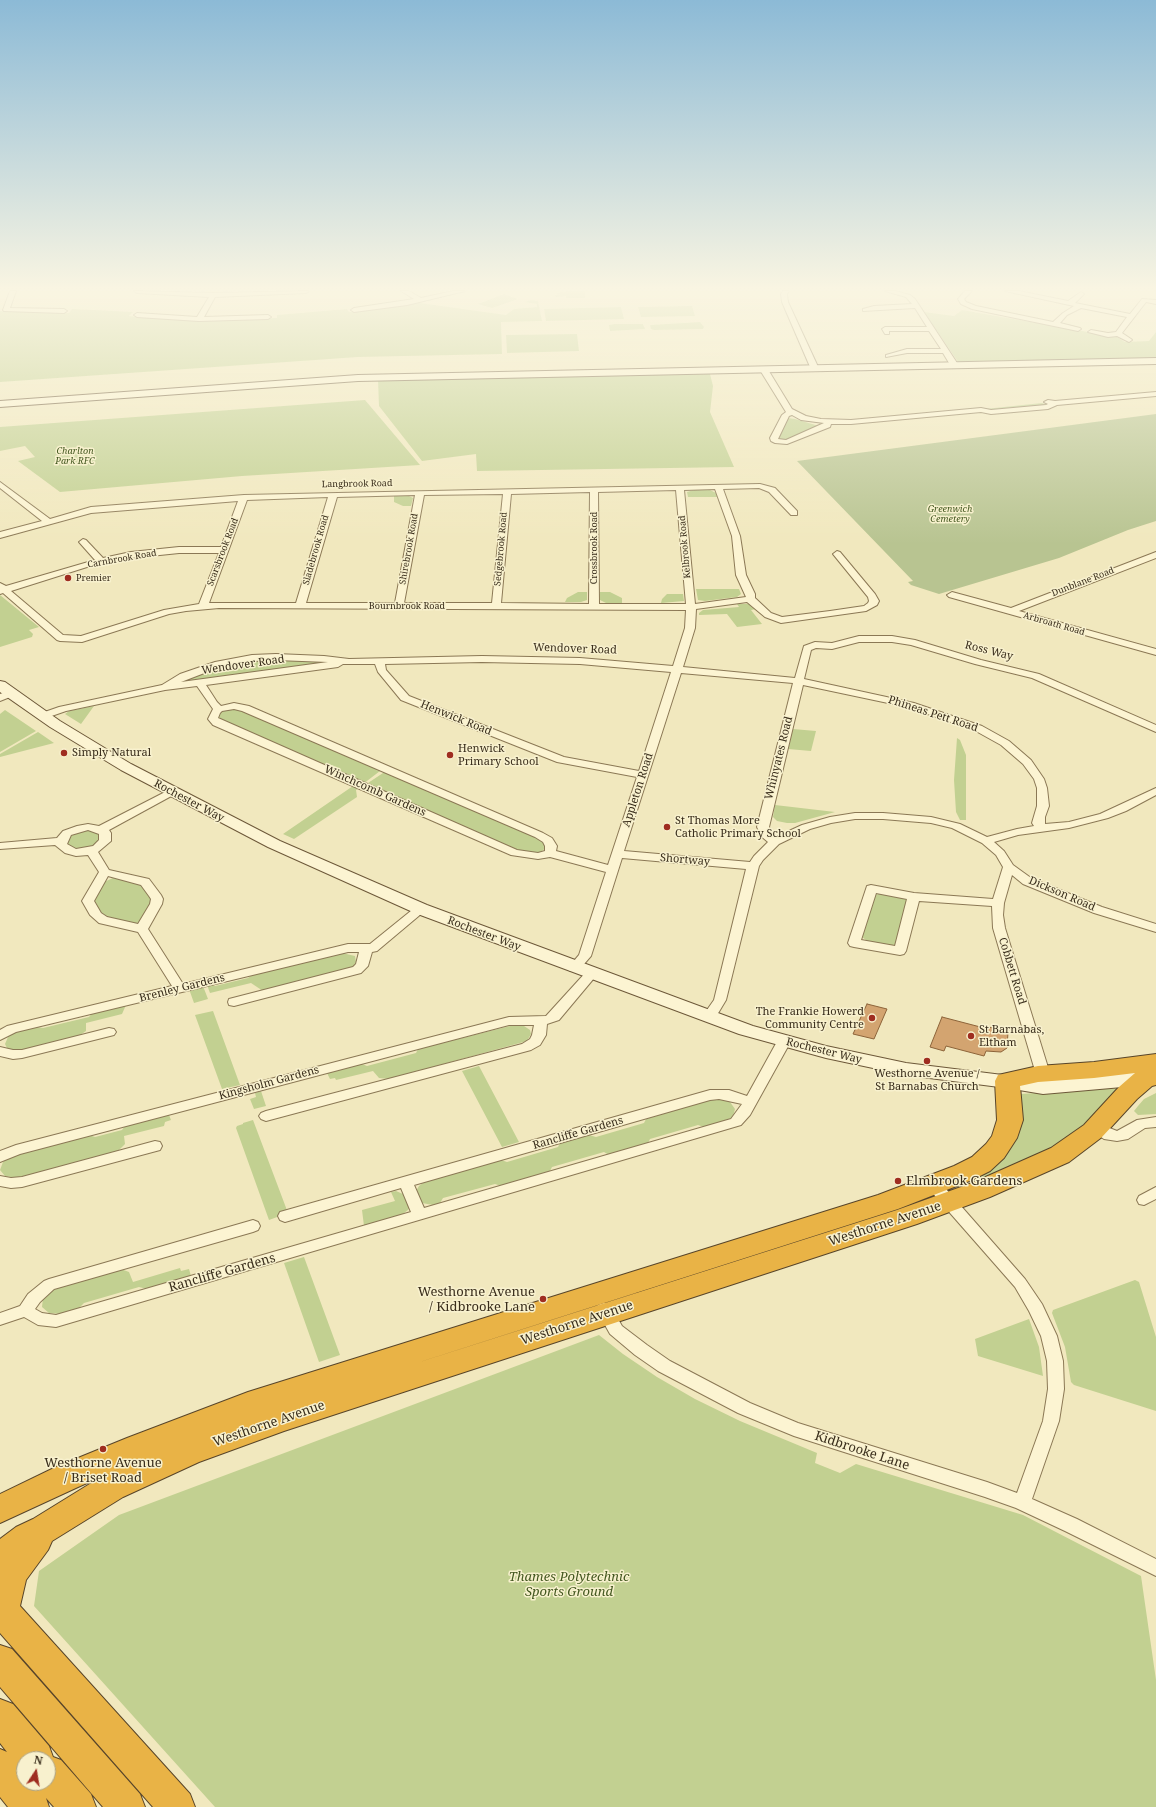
<!DOCTYPE html>
<html>
<head>
<meta charset="utf-8">
<style>
  body { margin:0 }
  #map { position:relative; width:1156px; height:1807px; overflow:hidden; background:#f1e8be; font-family:"Noto Serif",serif }
  canvas { display:block }
  .north { position:absolute; left:16px; top:1751px; width:40px; height:40px; box-sizing:border-box; background:#f8f1ce; border:1px solid #aca386; border-radius:50%; rotate:12deg; font-size:11px; font-weight:700; line-height:16px; text-align:center; color:#392d1b }
  .north::after { content:''; display:block; margin:auto; width:14px; height:18px; background:#9f2d20; clip-path:polygon(50% 0,100% 100%,50% 72%,0 100%) }
</style>
</head>
<body>
<div id="map">
<canvas width="1156" height="1807"></canvas>
<div class="north">N</div>
</div>
<script>
const c = document.querySelector('canvas').getContext('2d');
c.lineJoin = 'round';
function fillPath(path, color) { c.fillStyle = color; c.fill(path, 'evenodd'); }
const shape = rows => new Path2D(rows.map(r => 'M' + r).join(''));
function strokePath(path, color, width, dash) { c.strokeStyle = color; c.lineWidth = width; c.lineCap = dash ? 'butt' : 'round'; c.setLineDash(dash || []); c.stroke(path); }
function label(font, color, halo, rows, align = 'center') {
  c.font = font + ' "Noto Serif",serif'; c.lineWidth = 3; c.setLineDash([]); c.textBaseline = 'middle'; c.strokeStyle = halo; c.fillStyle = color; for (const [text, x, y, turn = 0] of rows) {
    c.save(); c.translate(x, y); c.rotate((+turn || 0) * Math.PI / 180); c.textAlign = isNaN(turn) ? turn : align; if (halo) c.strokeText(text, 0, 0); c.fillText(text, 0, 0); c.restore();
  }
}
const green = shape([
  [567,291,585,291,585,298,566,298,566,296,556,297,554,295,560,294,552,294],
  [504,294,518,299,492,308,478,304],
  [531,300,538,301,542,321,501,322,502,354,358,357,0,382,0,311,69,313,72,309,95,310,133,312,129,316,156,319,245,319,277,318,277,315,347,309,349,312,413,302,506,315,514,309,537,307,537,304,525,302],
  [692,306,695,316,641,317,638,307],
  [621,307,624,319,546,321,544,309],
  [962,310,1117,337,1125,342,1149,341,1156,332,1156,358,961,363,958,362,924,312,954,316],
  [700,322,704,327,703,329,654,330,651,329,650,325],
  [614,324,643,324,645,329,610,331,609,325],
  [577,334,579,351,507,353,506,335],
  [710,374,713,386,710,412,734,467,477,471,476,454,422,461,379,406,378,380],
  [365,400,420,465,242,476,60,492,18,461,35,457,25,446,0,451,0,427],
  [1042,403,1047,405,991,411,985,409],
  [788,418,795,419,819,426,786,440,780,440,778,439],
  [694,490,710,490,718,494,719,497,688,497,687,492],
  [394,496,409,496,413,498,411,506,403,506,394,502],
  [696,589,739,589,741,594,737,597,705,601,698,600],
  [578,592,587,592,587,600,581,602,565,602,567,598],
  [600,592,610,592,622,598,622,603,606,603,600,600],
  [667,594,683,594,684,601,661,603,662,599],
  [0,595,39,627,29,630,33,634,32,637,0,647],
  [737,604,749,604,756,609,751,610,762,624,737,627,727,614,699,615,699,613,703,610,739,607],
  [262,659,320,661,321,663,193,681,188,678,214,667],
  [94,706,81,724,65,714,69,711],
  [226,709,239,709,377,768,376,770,380,771,363,784,218,720,217,715],
  [5,710,36,731,0,752,0,714],
  [793,729,816,731,811,751,788,749],
  [38,732,54,743,0,757,0,754],
  [957,738,960,740,966,755,966,820,960,820,956,812,954,780],
  [386,771,535,835,543,841,546,848,539,853,519,851,371,787,373,785,368,783],
  [353,786,358,789,356,790,357,797,294,839,283,834],
  [775,805,835,812,795,823,787,823,777,821,773,817],
  [83,831,95,831,99,833,99,840,92,847,76,849,66,843,68,837],
  [113,878,142,885,152,900,140,922,133,924,107,917,102,914,94,902,104,882],
  [879,894,906,899,909,901,896,944,891,946,870,943,862,937,874,895],
  [342,953,355,956,356,962,352,968,263,991,251,983,210,993,207,985,211,984,215,986,248,978,253,974],
  [203,986,208,999,194,1003,189,989],
  [126,1005,122,1014,86,1023,86,1031,77,1037,20,1050,13,1050,7,1048,5,1044,8,1037,17,1031,36,1027,43,1028,89,1017,93,1012],
  [213,1011,240,1085,222,1089,195,1015],
  [514,1025,524,1026,530,1030,531,1034,527,1041,389,1079,379,1078,373,1071,336,1080,335,1078,330,1079,327,1073,362,1064,367,1066,416,1053,418,1049],
  [479,1066,519,1142,502,1147,462,1071],
  [1118,1088,1095,1116,1063,1143,977,1185,971,1178,1020,1094],
  [261,1091,266,1106,254,1109,250,1099,256,1097,255,1093],
  [1156,1093,1156,1114,1138,1115,1134,1111,1138,1106,1144,1099],
  [720,1099,730,1102,735,1109,733,1117,724,1121,704,1127,698,1125,650,1139,648,1143,609,1155,604,1152,552,1167,550,1171,501,1186,495,1184,443,1198,440,1203,433,1205,422,1203,416,1191,419,1186,424,1182,501,1160,507,1162,558,1147,560,1143,589,1135,596,1137,644,1123,646,1119,709,1100],
  [169,1115,171,1120,165,1122,164,1126,124,1136,125,1144,119,1150,114,1152,18,1178,5,1176,0,1170,3,1162,11,1156,89,1135,95,1137,122,1130,125,1126],
  [253,1120,288,1213,269,1220,236,1128,237,1126,243,1124,243,1123],
  [396,1191,403,1194,410,1207,408,1210,400,1216,364,1226,362,1210,395,1201,391,1192],
  [304,1257,340,1355,319,1362,284,1263],
  [180,1268,181,1271,189,1269,191,1276,147,1289,139,1287,84,1303,78,1309,61,1314,49,1313,42,1307,43,1298,53,1289,121,1269,129,1272,133,1282],
  [1135,1280,1139,1282,1156,1337,1156,1411,1074,1385,1071,1382,1065,1347,1052,1313,1053,1310],
  [1029,1319,1039,1347,1043,1376,978,1356,975,1339],
  [599,1335,623,1354,657,1377,695,1399,740,1421,817,1453,815,1463,840,1473,856,1464,1023,1515,1141,1576,1156,1680,1156,1807,215,1807,34,1606,39,1571,119,1515]
]);
const cemetery = shape([
  [1156,414,1156,521,1128,530,1059,558,939,594,911,585,908,582,913,581,797,461]
]);
const building = shape([
  [867,1004,887,1009,874,1039,853,1034,867,1004],
  [942,1017,988,1029,989,1027,1008,1032,1007,1048,1001,1052,986,1051,984,1056,946,1046,944,1051,930,1047,942,1017]
]);
const street = shape([
  [10,291,16,291,10,308,64,309,67,311,64,313,4,311,3,310,10,291],
  [134,291,213,293,309,291,306,293,215,297,204,317,268,315,271,317,268,319,199,321,137,317,134,315,137,313,197,317,209,297,137,293,134,291],
  [401,291,409,291,421,298,453,291,465,291,407,305,354,312,351,310,354,308,414,299,401,291],
  [783,291,789,291,787,294,788,302,819,369,818,371,811,369,782,302,781,294,783,291],
  [885,291,895,291,910,295,915,299,959,366,958,368,952,368,943,353,907,353,886,357,886,355,907,349,941,349,929,331,889,331,889,334,885,334,882,329,885,327,927,327,915,308,863,311,863,309,874,306,912,304,906,297,885,291],
  [965,291,972,291,964,299,966,302,976,306,1053,322,1063,313,1074,306,1005,291,1019,291,1068,301,1081,292,1084,294,1075,303,1130,314,1142,299,1156,300,1156,304,1146,302,1122,333,1131,339,1132,340,1129,342,1117,336,1108,337,1088,332,1091,330,1108,333,1116,332,1127,317,1081,308,1067,315,1060,323,1080,328,1081,329,1078,331,972,309,961,304,958,299,965,291],
  [761,368,767,368,792,409,806,416,821,419,851,420,981,408,991,410,1046,405,1048,404,1044,402,1048,400,1055,401,1156,392,1156,396,1057,405,1048,409,991,414,981,412,851,424,831,424,830,427,787,444,775,443,771,441,770,438,782,415,786,412,760,370,761,368],
  [792,415,801,420,824,423,786,440,778,439,789,416,792,415],
  [0,482,50,519,91,507,244,495,760,484,775,488,797,511,797,515,791,515,769,492,759,488,723,489,740,536,746,575,755,594,755,598,771,613,782,617,830,611,864,606,868,603,869,601,868,597,833,554,837,551,840,552,875,594,879,601,877,605,866,611,781,623,765,617,747,602,696,609,695,628,683,667,795,678,804,646,815,642,832,643,859,636,892,636,915,640,981,660,1039,674,1156,725,1156,732,1032,678,975,664,911,645,892,642,859,642,832,649,816,648,811,650,804,679,914,703,982,726,1009,741,1031,760,1044,779,1047,788,1049,806,1045,817,1045,824,1069,822,1100,814,1156,788,1156,795,1126,811,1108,818,1069,828,1018,835,994,842,1004,851,1013,865,1031,878,1102,907,1156,924,1156,932,1094,913,1023,884,1012,875,1004,903,1003,915,1005,928,1050,1074,1048,1077,1043,1079,1038,1077,1036,1074,993,928,992,906,919,901,906,951,904,954,900,955,854,947,850,946,848,943,867,886,871,885,914,893,993,899,1003,867,996,855,982,843,952,828,931,823,883,819,855,819,831,823,810,829,779,844,763,860,759,866,726,1000,714,1020,704,1020,702,1017,714,1000,746,869,622,858,591,956,578,971,570,971,568,968,579,955,606,872,550,857,538,859,511,855,213,725,208,719,213,709,197,686,165,690,66,711,43,719,38,716,39,714,59,707,162,685,180,674,215,662,252,655,276,654,324,656,349,659,482,656,580,658,673,666,685,628,686,610,219,608,186,611,169,614,82,642,60,641,57,640,3,593,0,594,0,583,6,586,95,560,79,542,83,539,86,540,103,558,131,552,179,547,221,547,238,501,91,513,0,538,0,532,42,521,0,488,0,482],
  [715,489,732,536,736,575,746,597,695,604,684,490,715,489],
  [676,490,686,604,599,604,598,492,676,490],
  [590,492,589,604,501,603,511,494,590,492],
  [503,494,492,603,404,603,424,495,503,494],
  [415,495,395,603,306,603,337,497,415,495],
  [328,497,296,603,209,603,247,500,328,497],
  [179,553,219,553,199,604,164,610,81,636,63,635,11,591,87,567,131,558,179,553],
  [276,660,328,662,181,682,220,667,252,661,276,660],
  [482,662,580,664,671,672,639,771,564,757,409,696,386,670,385,664,482,662],
  [343,664,375,664,378,672,401,700,557,762,637,777,608,865,556,851,557,846,552,838,543,833,249,706,234,703,221,706,217,702,206,685,338,667,343,664],
  [681,673,793,683,757,827,762,837,768,842,754,856,750,862,624,851,681,673],
  [803,685,907,707,974,730,1001,745,1023,764,1034,779,1037,788,1037,806,1032,823,1034,826,1017,829,987,837,960,824,931,817,883,813,855,813,830,817,802,825,776,837,771,833,769,827,803,685],
  [234,709,242,711,535,837,543,842,545,846,545,851,538,853,517,850,218,718,220,713,222,711,234,709],
  [876,893,907,899,895,946,861,940,876,893],
  [1156,552,1156,558,1019,611,1156,649,1156,655,949,597,947,595,952,592,1011,608,1156,552],
  [11,690,15,691,16,693,15,695,0,701,0,694,11,690],
  [171,789,175,790,176,792,175,794,109,830,111,833,111,841,98,852,109,870,149,879,161,895,163,899,162,904,148,929,183,984,348,944,370,944,417,906,425,906,427,909,377,951,372,952,368,966,361,973,234,1006,229,1005,228,1002,229,999,353,967,356,964,359,952,348,952,16,1032,0,1040,0,1030,7,1026,172,986,138,932,99,923,90,915,82,901,99,872,88,855,76,856,65,853,55,845,0,849,0,843,57,838,63,831,77,826,88,824,99,826,171,789],
  [88,830,99,834,99,840,93,846,76,849,67,844,71,835,88,830],
  [108,876,141,885,149,896,151,899,150,904,138,924,107,917,101,913,94,901,108,876],
  [591,970,595,971,597,974,595,977,559,1020,547,1024,546,1035,540,1045,531,1050,266,1121,261,1119,259,1116,261,1113,266,1111,522,1044,530,1039,532,1035,534,1025,509,1025,20,1154,0,1162,0,1151,16,1145,509,1017,546,1016,587,971,591,970],
  [109,1028,114,1029,116,1032,114,1035,22,1058,13,1059,0,1056,0,1047,13,1050,22,1050,109,1028],
  [784,1037,789,1038,791,1041,750,1115,741,1125,56,1327,38,1325,24,1317,0,1325,0,1313,20,1306,28,1294,44,1281,49,1279,253,1220,258,1222,260,1226,258,1230,253,1232,54,1289,40,1302,35,1309,42,1313,56,1315,411,1212,401,1188,285,1222,280,1220,278,1216,280,1212,710,1090,729,1090,747,1096,779,1038,784,1037],
  [719,1099,742,1104,731,1119,424,1208,414,1185,710,1100,719,1099],
  [1156,1117,1156,1127,1145,1128,1128,1139,1117,1141,1104,1139,1092,1131,1090,1128,1092,1125,1097,1123,1117,1131,1137,1120,1156,1117],
  [155,1141,160,1142,162,1146,160,1150,22,1187,11,1188,0,1186,0,1176,11,1178,22,1177,155,1141],
  [934,1180,939,1181,1025,1279,1042,1304,1057,1336,1063,1361,1064,1389,1059,1421,1032,1499,1077,1519,1156,1559,1156,1576,1065,1531,1016,1508,985,1497,794,1436,738,1413,658,1371,635,1355,610,1334,596,1309,598,1305,604,1303,610,1305,622,1326,647,1345,670,1361,750,1403,798,1423,987,1482,1017,1493,1043,1421,1048,1389,1047,1361,1041,1336,1029,1311,1015,1287,929,1189,927,1185,929,1181,934,1180],
  [1156,1187,1156,1199,1144,1205,1139,1204,1137,1200,1139,1196,1156,1187]
]);
const secondary = shape([
  [1156,358,1156,364,358,381,0,407,0,401,358,375,1156,358],
  [0,681,5,682,60,721,131,764,280,841,427,905,753,1026,826,1046,906,1063,1043,1080,1145,1071,1152,1073,1155,1078,1152,1083,1145,1085,1043,1094,1007,1088,906,1075,826,1058,739,1034,415,913,268,847,121,770,50,727,0,692,0,681]
]);
const highway = shape([
  [1156,1054,1156,1085,1152,1086,1137,1099,1102,1137,1069,1162,990,1197,917,1224,284,1431,199,1462,123,1497,52,1541,48,1550,26,1580,20,1606,190,1794,195,1807,153,1807,0,1633,0,1539,16,1527,33,1519,101,1477,130,1464,78,1487,0,1523,0,1494,56,1467,127,1438,248,1392,878,1195,954,1166,972,1157,986,1144,992,1136,997,1120,995,1081,998,1075,1038,1066,1094,1062,1156,1054],
  [1135,1073,1119,1087,1084,1125,1051,1148,972,1183,897,1210,401,1368,898,1209,972,1180,990,1171,1004,1158,1017,1138,1023,1120,1020,1086,1038,1082,1094,1078,1135,1073],
  [0,1645,12,1649,140,1794,145,1807,103,1807,0,1687,0,1645],
  [0,1699,13,1704,49,1746,53,1757,61,1760,91,1794,96,1807,54,1807,46,1798,49,1807,8,1807,0,1797,0,1749,7,1752,0,1743,0,1699],
  [24,1759,48,1759,48,1783,24,1783,24,1759]
]);
const markers = [
  [68,578,4,"#9f2d20"],
  [64,753,4,"#9f2d20"],
  [450,755,4,"#9f2d20"],
  [667,827,4,"#9f2d20"],
  [872,1018,4,"#9f2d20"],
  [971,1036,4,"#9f2d20"],
  [927,1061,4,"#9f2d20"],
  [898,1181,4,"#9f2d20"],
  [543,1299,4,"#9f2d20"],
  [103,1449,4,"#9f2d20"]
];
const farParknames = [
  ["Charlton",75,451],
  ["Park RFC",75,461],
  ["Greenwich",950,509],
  ["Cemetery",950,519]
];
const farStreetnames = [
  ["Langbrook Road",357,484,-1],
  ["Kelbrook Road",685,547,-95],
  ["Crossbrook Road",594,548,-90],
  ["Shirebrook Road",409,549,-80],
  ["Sedgebrook Road",501,549,-85],
  ["Sladebrook Road",316,550,-74],
  ["Scarsbrook Road",223,552,-69],
  ["Carnbrook Road",122,559,-10],
  ["Dunblane Road",1083,582,-21],
  ["Bournbrook Road",407,606],
  ["Arbroath Road",1054,624,16]
];
const farPoinames = [
  ["Premier",76,578]
];
const streetNames = [
  ["Wendover Road",575,649,2],
  ["Ross Way",989,651,14],
  ["Wendover Road",243,665,-8],
  ["Phineas Pett Road",933,714,18],
  ["Henwick Road",456,718,22],
  ["Whinyates Road",779,758,-76],
  ["Appleton Road",638,790,-72],
  ["Winchcomb Gardens",375,791,24],
  ["Rochester Way",189,801,28],
  ["Shortway",685,860,5],
  ["Dickson Road",1062,894,23],
  ["Rochester Way",484,934,21],
  ["Cobbett Road",1012,971,73],
  ["Brenley Gardens",182,988,-14],
  ["Rochester Way",824,1051,14],
  ["Kingsholm Gardens",269,1083,-15],
  ["Rancliffe Gardens",578,1133,-16]
];
const poiNames = [
  ["Henwick",458,749],
  ["Primary School",458,762],
  ["Simply Natural",72,753],
  ["St Thomas More",675,821],
  ["Catholic Primary School",675,834],
  ["The Frankie Howerd",864,1012,"right"],
  ["Community Centre",864,1025,"right"],
  ["St Barnabas,",979,1030],
  ["Eltham",979,1043],
  ["Westhorne Avenue /",927,1074,"center"],
  ["St Barnabas Church",927,1087,"center"]
];
const nearPoinames = [
  ["Elmbrook Gardens",906,1181],
  ["Westhorne Avenue",535,1292,"right"],
  ["/ Kidbrooke Lane",535,1307,"right"],
  ["Westhorne Avenue",103,1463,"center"],
  ["/ Briset Road",103,1478,"center"]
];
const nearStreetnames = [
  ["Westhorne Avenue",885,1224,-18],
  ["Rancliffe Gardens",222,1273,-16],
  ["Westhorne Avenue",577,1323,-18],
  ["Westhorne Avenue",269,1424,-19],
  ["Kidbrooke Lane",862,1451,18]
];
const nearParknames = [
  ["Thames Polytechnic",569,1577],
  ["Sports Ground",569,1592]
];
fillPath(green, '#c2d091');
fillPath(cemetery, '#b8c491');
fillPath(building, '#d3a470');
strokePath(building, '#8c6339', 1);
strokePath(street, '#8b7855', 2);
strokePath(secondary, '#6d5839', 2);
strokePath(highway, '#58452a', 2);
fillPath(street, '#fcf4d2');
fillPath(secondary, '#fcf4d2');
fillPath(highway, '#e9b346');
const sky = c.createLinearGradient(0, 0, 0, 544);
sky.addColorStop(0, '#8cbad6');
sky.addColorStop(0.53, '#f9f5e2');
sky.addColorStop(1, '#f9f5e200');
c.fillStyle = sky;
c.fillRect(0, 0, 1156, 544);
for (const [x, y, r, color] of markers) { const dot = new Path2D(); dot.arc(x, y, r, 0, 2 * Math.PI); c.fillStyle = color; c.fill(dot); strokePath(dot, '#f8f1ce', 1.5); }
label('italic 9px', '#445820', '#f8f1ce', farParknames);
label('9px', '#392d1b', '#f8f1ce', farStreetnames);
label('9px', '#392d1b', '#f8f1ce', farPoinames, 'left');
label('11px', '#392d1b', '#f8f1ce', streetNames);
label('11px', '#392d1b', '#f8f1ce', poiNames, 'left');
label('13px', '#392d1b', '#f8f1ce', nearPoinames, 'left');
label('13px', '#392d1b', '#f8f1ce', nearStreetnames);
label('italic 13px', '#445820', '#f8f1ce', nearParknames);
</script>
</body>
</html>
